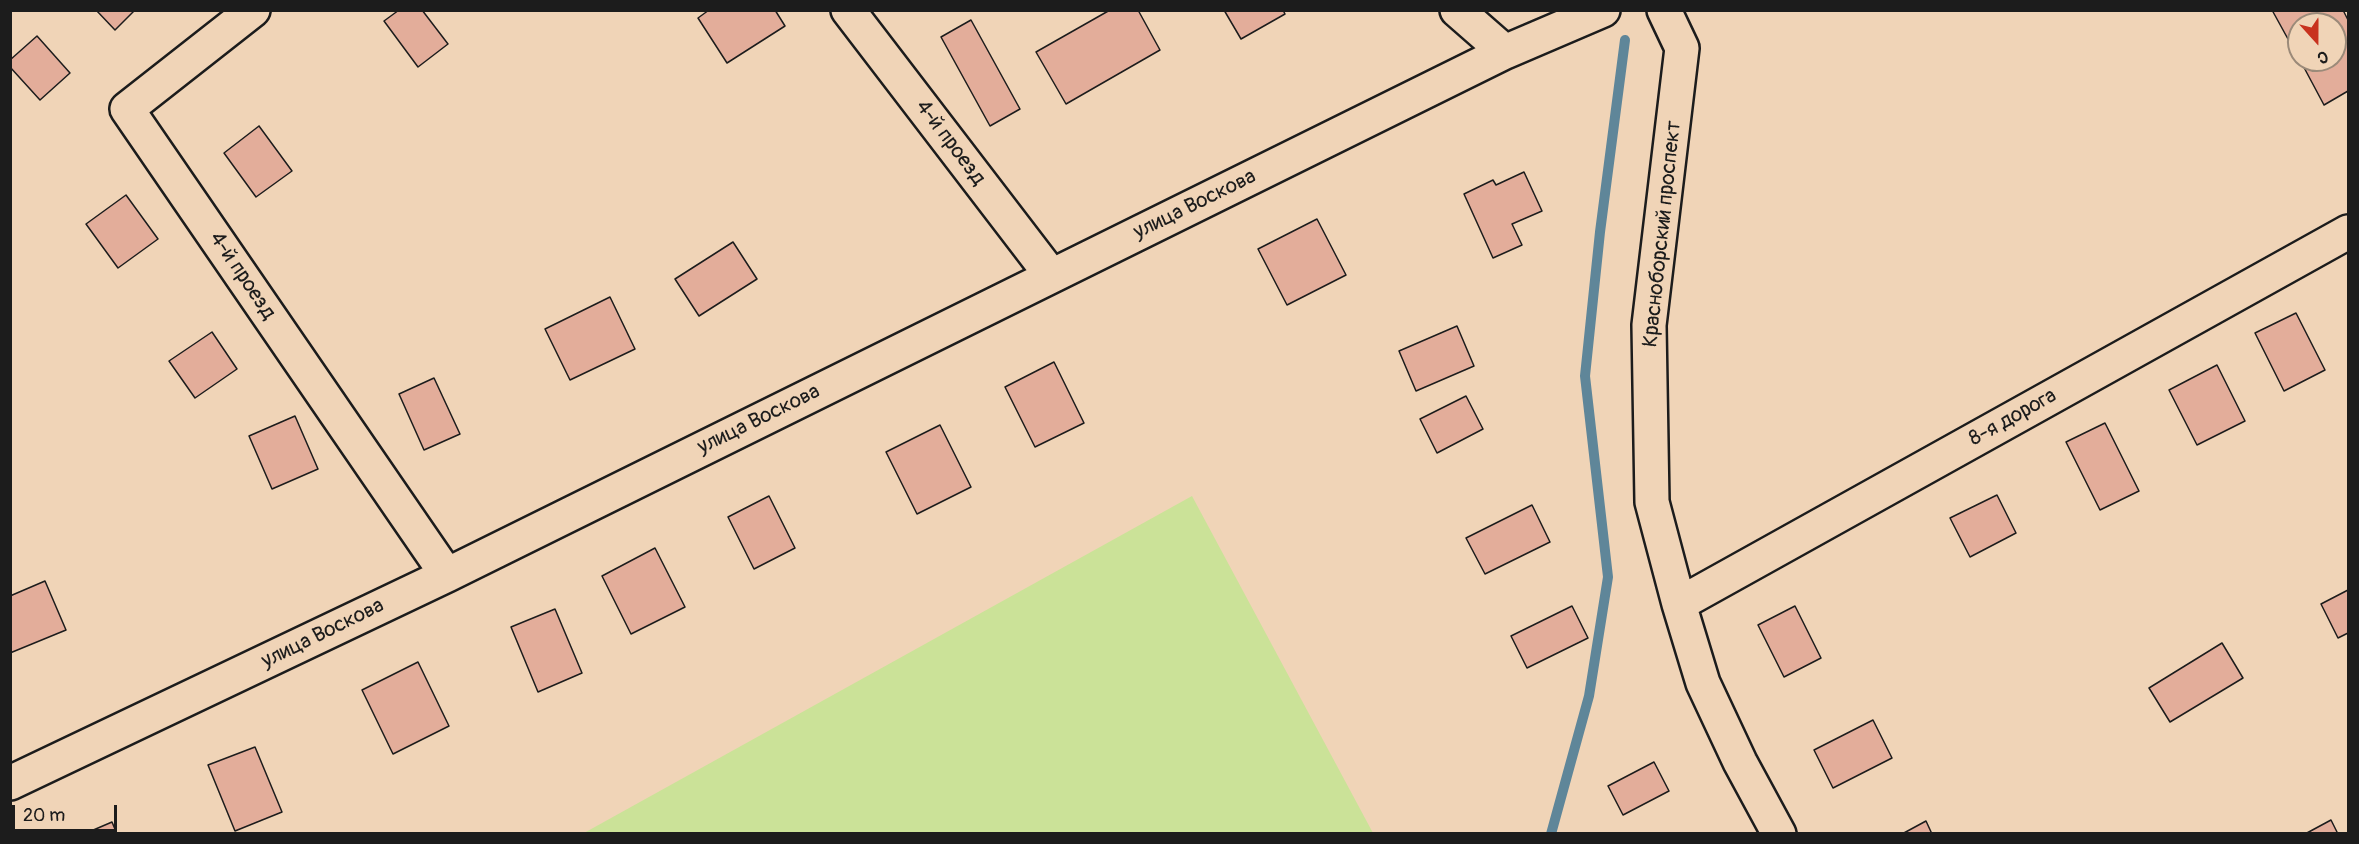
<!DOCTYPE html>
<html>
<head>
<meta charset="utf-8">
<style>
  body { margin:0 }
  #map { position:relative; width:2359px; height:844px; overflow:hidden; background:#f0d4b7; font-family:Pangolin,sans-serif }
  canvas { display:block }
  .frame { position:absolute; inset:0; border:12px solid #1c1c1c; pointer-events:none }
  .north { position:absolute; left:2287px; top:12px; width:60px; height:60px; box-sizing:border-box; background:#f0d4b7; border:2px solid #9b8a79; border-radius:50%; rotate:159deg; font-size:16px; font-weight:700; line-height:24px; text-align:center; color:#1c1c1c }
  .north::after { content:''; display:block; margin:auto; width:21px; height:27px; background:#c8321e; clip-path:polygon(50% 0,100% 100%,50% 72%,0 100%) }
  .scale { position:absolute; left:12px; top:805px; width:105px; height:27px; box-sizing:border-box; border:3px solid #1c1c1c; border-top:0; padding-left:8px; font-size:18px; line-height:21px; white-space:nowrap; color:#1c1c1c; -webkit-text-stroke:4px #f0d4b7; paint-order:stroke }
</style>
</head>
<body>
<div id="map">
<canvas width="2359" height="844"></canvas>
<div class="frame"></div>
<div class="north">С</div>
<div class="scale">20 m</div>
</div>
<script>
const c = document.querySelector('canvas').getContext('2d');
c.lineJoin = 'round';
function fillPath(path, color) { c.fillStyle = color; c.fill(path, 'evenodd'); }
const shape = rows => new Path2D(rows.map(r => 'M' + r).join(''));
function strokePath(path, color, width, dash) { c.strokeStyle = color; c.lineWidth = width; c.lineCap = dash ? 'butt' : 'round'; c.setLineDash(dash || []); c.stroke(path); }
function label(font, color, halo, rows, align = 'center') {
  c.font = font + ' Pangolin,sans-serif'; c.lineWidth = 6; c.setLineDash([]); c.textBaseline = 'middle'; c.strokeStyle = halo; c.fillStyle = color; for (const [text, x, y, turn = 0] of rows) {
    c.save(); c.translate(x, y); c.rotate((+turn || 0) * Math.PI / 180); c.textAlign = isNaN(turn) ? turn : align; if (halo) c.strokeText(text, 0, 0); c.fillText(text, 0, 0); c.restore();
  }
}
const green = shape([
  [1192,496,1373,833,584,833]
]);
const stream = shape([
  [1551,834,1589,696,1608,577,1585,376,1600,232,1625,40]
]);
const building = shape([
  [96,10,135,10,115,30,96,10],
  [399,10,422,10,448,44,418,67,384,21,399,10],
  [709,10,775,10,785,26,727,63,698,18,709,10],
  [1110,10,1138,10,1160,50,1066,104,1036,52,1110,10],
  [1224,10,1283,10,1285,14,1241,39,1224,10],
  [2272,10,2343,10,2348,20,2348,91,2324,105,2300,60,2335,60,2335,24,2299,24,2299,59,2272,10],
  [971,20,1020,109,990,126,941,37,971,20],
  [37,36,70,73,40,100,10,67,10,60,37,36],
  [259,126,292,171,256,197,224,153,259,126],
  [1524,172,1542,211,1512,224,1522,245,1493,258,1464,194,1493,180,1496,185,1524,172],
  [126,195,158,239,118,268,86,224,126,195],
  [1317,219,1346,275,1287,305,1258,249,1317,219],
  [733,242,757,279,699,316,675,279,733,242],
  [610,297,635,349,570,380,545,329,610,297],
  [2296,313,2325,370,2284,391,2255,333,2296,313],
  [1457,326,1474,366,1416,391,1399,351,1457,326],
  [212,332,237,369,195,398,169,361,212,332],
  [1054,362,1084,423,1035,447,1005,387,1054,362],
  [2217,365,2245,421,2197,445,2169,390,2217,365],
  [434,378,460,434,424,450,399,394,434,378],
  [1466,396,1483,429,1437,453,1420,419,1466,396],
  [295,416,318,469,272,489,249,436,295,416],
  [2105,423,2139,491,2100,510,2066,442,2105,423],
  [940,425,971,487,917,514,886,452,940,425],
  [1997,495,2016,533,1970,557,1950,518,1997,495],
  [769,496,795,548,754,569,728,517,769,496],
  [1532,505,1550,542,1485,574,1466,538,1532,505],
  [655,548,685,607,631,634,602,576,655,548],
  [45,581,66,630,10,653,10,596,45,581],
  [2348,590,2348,633,2338,638,2321,604,2348,590],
  [1572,606,1588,638,1527,668,1511,636,1572,606],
  [1795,606,1821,658,1784,677,1758,625,1795,606],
  [555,609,582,673,538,692,511,627,555,609],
  [2222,643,2243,678,2170,722,2149,688,2222,643],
  [418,662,449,726,393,754,362,690,418,662],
  [1873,720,1892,758,1833,788,1814,750,1873,720],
  [255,747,282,812,235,831,208,765,255,747],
  [1654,762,1669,791,1623,815,1608,786,1654,762],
  [2331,820,2338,834,2305,834,2331,820],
  [1926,821,1932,834,1902,834,1926,821],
  [112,822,117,834,84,834,112,822]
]);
const minor = shape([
  [253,10,127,109,447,575],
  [848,10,1051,275],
  [1457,10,1505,52],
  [1664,10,1682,48,1649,325,1652,502,1679,604,1703,683,1740,762,1779,834],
  [1679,604,2348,232],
  [10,783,447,575,1505,52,1603,10]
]);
const streetNames = [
  ["4-й проезд",950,143,53],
  ["улица Воскова",1195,205,-26],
  ["Красноборский проспект",1663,234,-84],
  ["4-й проезд",242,276,56],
  ["8-я дорога",2013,418,-29],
  ["улица Воскова",759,420,-26],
  ["улица Воскова",323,634,-26]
];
fillPath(green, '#cbe298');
strokePath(stream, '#5f8699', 10);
fillPath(building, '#e3ad9a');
strokePath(building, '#1c1c1c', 1.5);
strokePath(minor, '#1c1c1c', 38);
strokePath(minor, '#f0d4b7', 33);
label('21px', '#1c1c1c', '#f0d4b7', streetNames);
</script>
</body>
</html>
